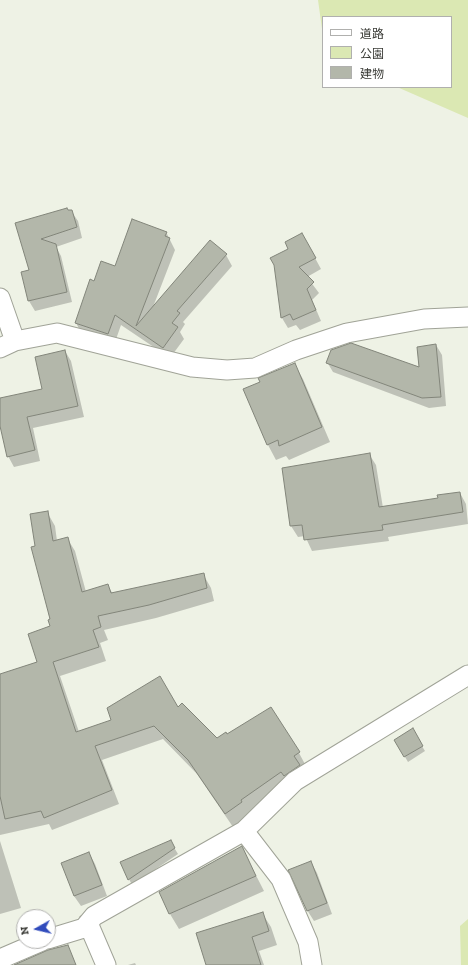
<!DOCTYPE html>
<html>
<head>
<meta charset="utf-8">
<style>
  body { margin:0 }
  #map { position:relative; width:468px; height:965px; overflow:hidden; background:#eef2e5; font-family:"Zilla Slab","Noto Sans JP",serif }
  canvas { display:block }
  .legend { position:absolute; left:322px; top:16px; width:130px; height:72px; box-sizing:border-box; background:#fff; border:1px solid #b0b0ae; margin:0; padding:5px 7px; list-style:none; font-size:12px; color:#393a35 }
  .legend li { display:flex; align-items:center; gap:8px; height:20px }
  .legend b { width:20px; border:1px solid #b0b0ae }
  .north { position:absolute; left:16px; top:909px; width:40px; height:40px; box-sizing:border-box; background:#fff; border:1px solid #b0b0ae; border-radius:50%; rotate:262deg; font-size:11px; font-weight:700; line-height:16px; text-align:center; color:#393a35 }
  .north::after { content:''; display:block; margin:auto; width:14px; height:18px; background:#304bbc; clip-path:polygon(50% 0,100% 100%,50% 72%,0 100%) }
</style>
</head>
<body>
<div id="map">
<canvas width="468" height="965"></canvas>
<ul class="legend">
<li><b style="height:5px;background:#fff"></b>道路</li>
<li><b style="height:11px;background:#dbe8b3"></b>公園</li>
<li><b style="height:11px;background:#b3b7aa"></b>建物</li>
</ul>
<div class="north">N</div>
</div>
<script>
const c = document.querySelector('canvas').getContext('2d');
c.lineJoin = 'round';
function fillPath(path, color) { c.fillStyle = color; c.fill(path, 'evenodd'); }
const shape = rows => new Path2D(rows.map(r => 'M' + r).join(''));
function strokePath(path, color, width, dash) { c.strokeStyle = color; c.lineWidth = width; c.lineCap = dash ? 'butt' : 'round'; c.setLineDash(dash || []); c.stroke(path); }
const green = shape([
  [318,0,468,0,468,118,397,87,451,87,451,17,323,17,323,36],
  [468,919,468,965,461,965,460,926]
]);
const shadow = shape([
  [71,211,78,221,82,238,56,247,61,256,72,302,35,311,29,301,31,271,17,224],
  [166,232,175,250,153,307,226,255,232,266,183,322,185,324,180,332,184,339,170,358,121,325,114,345,82,334,76,323,95,282],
  [308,245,321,269,307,277,319,293,312,300,321,321,300,330,296,325,288,328,282,318,275,265],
  [436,345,442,355,446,406,429,408,333,372,327,362,421,368],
  [65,351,71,361,84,417,33,428,40,461,14,467,8,456,0,421,0,399,43,389],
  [294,364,303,379,330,442,289,460,286,456,276,460,268,445,244,390,261,383],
  [369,454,376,465,383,508,439,499,460,493,466,504,468,524,388,537,389,541,312,551,305,536,298,537,291,526],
  [47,512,55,526,57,541,67,538,75,551,86,592,108,586,113,594,203,574,211,588,214,601,156,618,104,630,108,640,100,643,106,661,60,676,79,732,178,708,216,739,227,736,299,753,306,766,290,785,248,814,249,816,233,827,197,774,163,739,102,760,119,804,52,830,49,824,0,835,0,675,38,662,51,627,36,546],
  [412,730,425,751,408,762,395,740],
  [0,841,21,908,0,914],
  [170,841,178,854,132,885,121,863],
  [243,850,264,891,179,929,170,914],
  [89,853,95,864,107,896,81,906,74,896],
  [311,862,317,873,332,914,314,921,307,910],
  [262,913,271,927,277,945,259,951,264,965,207,965],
  [135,963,136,965,128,965]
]);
const building = shape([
  [67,208,68,210,72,210,77,227,41,239,56,244,67,292,28,301,21,272,29,270,15,223,67,208],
  [132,219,167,232,165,236,170,238,136,326,210,240,227,254,177,311,180,313,172,323,178,327,163,348,115,315,108,334,75,323,90,279,94,281,101,261,115,266,132,219],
  [302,233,316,258,299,267,314,282,307,289,316,310,293,320,290,314,281,318,274,265,270,258,288,249,285,242,302,233],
  [351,343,419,367,417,347,436,344,441,397,422,398,326,363,331,350,351,343],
  [65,350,78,406,27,417,35,450,7,457,0,426,0,398,42,389,35,357,65,350],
  [295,363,322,427,279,446,278,440,267,445,243,389,260,382,258,378,295,363],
  [370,453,379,507,438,498,437,495,460,492,463,512,382,525,383,530,304,540,302,525,290,526,282,468,370,453],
  [48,511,53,541,68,537,82,592,108,584,111,593,204,573,207,588,149,605,98,616,101,627,93,630,99,647,53,662,76,732,111,720,107,708,160,676,178,707,182,703,217,738,226,732,227,734,271,707,300,752,294,756,300,765,284,776,281,772,241,800,242,802,225,814,188,760,154,726,95,746,112,790,44,818,41,811,5,819,0,796,0,674,37,662,28,634,50,626,48,620,50,619,31,547,35,546,30,514,48,511],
  [413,728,423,746,404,757,394,740,413,728],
  [171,840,175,848,128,880,120,862,171,840],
  [242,846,256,876,169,914,159,892,242,846],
  [89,852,102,885,74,896,61,863,89,852],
  [311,861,327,903,307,911,288,870,311,861],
  [263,912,269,931,252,937,261,965,206,965,196,933,263,912],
  [68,945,76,965,14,965,48,950,68,945]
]);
const street = shape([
  [0,298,15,341],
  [0,348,15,341,57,333,192,367,227,370,255,368,296,350,347,333,424,319,468,317],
  [244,831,281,879,308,942,312,965],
  [88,923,106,965],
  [48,939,84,928,94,916,244,831,295,781,468,675],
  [0,959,42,941]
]);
fillPath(green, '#dbe8b3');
fillPath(shadow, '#0003');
fillPath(building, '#b3b7aa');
strokePath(building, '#82857a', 1);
strokePath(street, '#a0a397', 21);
strokePath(street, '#fff', 19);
</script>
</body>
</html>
